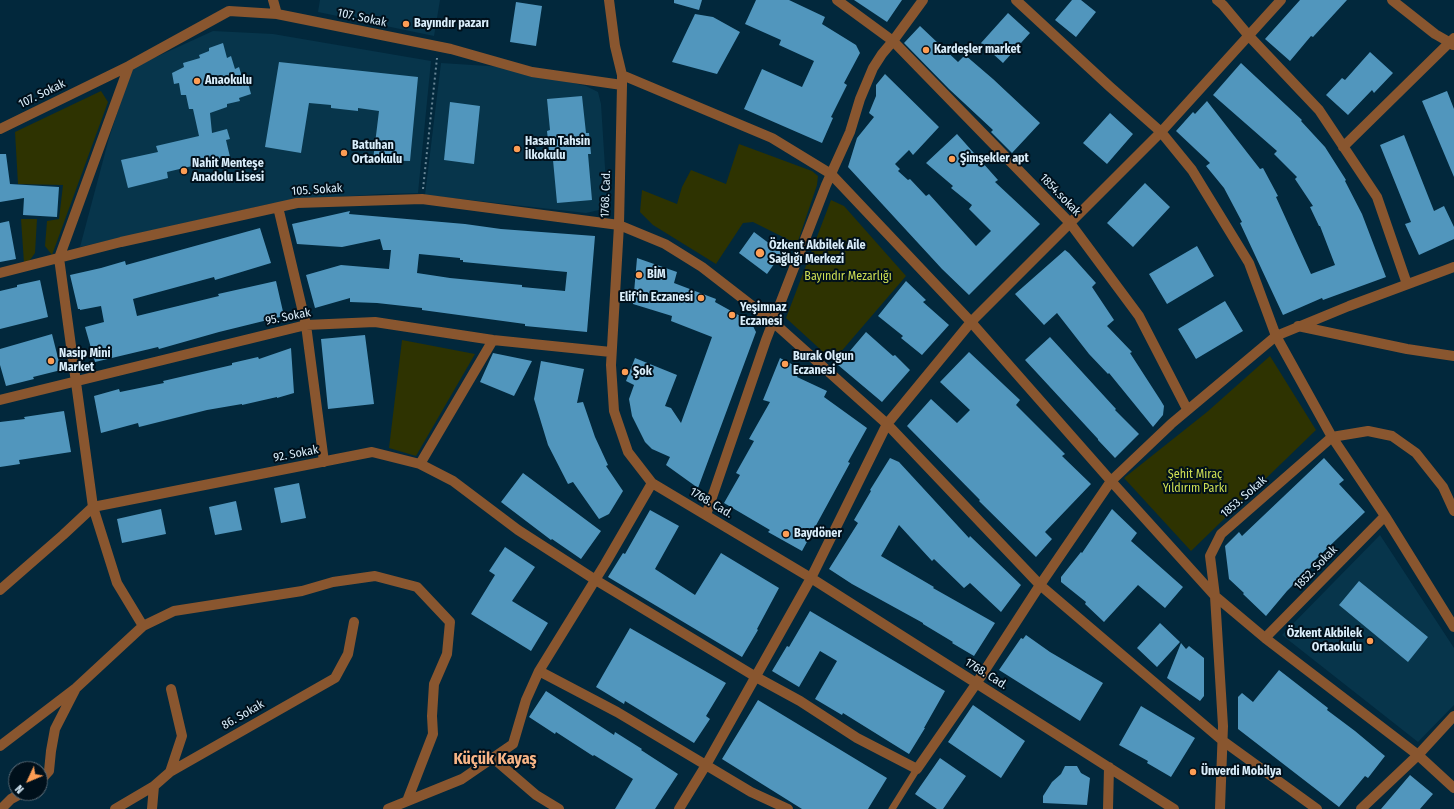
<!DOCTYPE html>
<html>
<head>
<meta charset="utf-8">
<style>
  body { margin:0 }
  #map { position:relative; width:1454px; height:809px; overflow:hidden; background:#02283c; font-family:"Fira Sans Condensed",sans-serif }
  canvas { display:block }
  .north { position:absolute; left:8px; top:761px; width:40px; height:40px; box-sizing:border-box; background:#00101b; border:1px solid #576975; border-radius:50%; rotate:226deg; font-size:11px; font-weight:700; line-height:16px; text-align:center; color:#daeefb }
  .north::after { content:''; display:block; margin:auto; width:14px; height:18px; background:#fd9d54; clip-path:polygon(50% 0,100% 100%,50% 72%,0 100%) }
</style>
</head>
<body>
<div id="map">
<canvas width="1454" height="809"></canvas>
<div class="north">N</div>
</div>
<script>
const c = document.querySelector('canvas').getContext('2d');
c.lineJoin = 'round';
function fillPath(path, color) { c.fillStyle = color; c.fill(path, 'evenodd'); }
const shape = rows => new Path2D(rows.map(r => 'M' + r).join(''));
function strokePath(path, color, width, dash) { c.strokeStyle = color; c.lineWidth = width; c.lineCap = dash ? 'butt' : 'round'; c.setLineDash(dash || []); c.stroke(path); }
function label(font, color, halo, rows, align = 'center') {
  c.font = font + ' "Fira Sans Condensed",sans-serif'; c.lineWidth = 4; c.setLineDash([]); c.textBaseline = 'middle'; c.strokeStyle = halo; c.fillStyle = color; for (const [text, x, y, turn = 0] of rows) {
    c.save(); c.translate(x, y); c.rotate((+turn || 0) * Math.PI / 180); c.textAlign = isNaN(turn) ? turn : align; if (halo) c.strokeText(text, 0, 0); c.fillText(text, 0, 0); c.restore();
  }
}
const built = shape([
  [320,0,440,0,434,36,318,12],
  [213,31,273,34,431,61,418,193,381,194,322,198,269,204,80,247,109,138,132,68],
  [441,63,504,67,586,86,598,92,601,104,607,199,604,206,599,210,586,213,425,195],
  [1380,535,1454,648,1454,705,1418,742,1282,635]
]);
const green = shape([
  [101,91,108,102,52,255,45,246,47,221,59,219,63,185,18,184,15,132],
  [739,144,812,171,818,176,817,185,797,244,753,222,743,223,716,264,653,225,640,212,642,190,677,204,682,187,691,170,726,184],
  [831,200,844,206,906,276,833,361,786,318],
  [21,219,37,219,35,253,30,260,24,263],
  [402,340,475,354,416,456,389,448],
  [1270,356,1316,430,1191,551,1124,478,1207,412]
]);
const building = shape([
  [674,0,702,0,699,10,674,3],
  [756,0,789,0,825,17,822,24,856,45,860,53,844,83,847,85,831,117,833,118,822,143,744,109,762,69,802,87,814,61,779,45,781,40,745,24],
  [854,0,902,0,887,22],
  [1072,0,1081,0,1096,12,1076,37,1055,20],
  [1300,0,1347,0,1313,37,1311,36,1290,61,1265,39],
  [516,2,542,6,536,46,510,42],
  [1008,13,1030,33,1003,63,981,43],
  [695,14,713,17,740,32,717,74,672,62],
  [920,26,958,62,965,55,993,79,1040,123,1012,153,991,132,993,130,949,89,904,43],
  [223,43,227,58,231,56,235,69,239,67,243,80,247,79,251,94,239,98,240,101,227,104,227,107,210,113,212,133,227,129,230,139,226,140,230,157,167,172,168,178,128,188,121,160,158,152,156,146,199,136,193,109,189,109,186,95,181,95,179,83,174,84,172,73,184,67,183,63,200,58,199,55,209,51,209,48],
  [1370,52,1393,73,1374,93,1372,90,1348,115,1326,95,1342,78,1345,80],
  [279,62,418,77,410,161,373,160,379,111,358,108,358,111,331,108,331,105,309,103,301,153,265,147],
  [1241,63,1302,120,1301,121,1325,147,1346,180,1345,181,1362,214,1386,277,1323,300,1322,298,1283,315,1240,223,1242,222,1224,188,1206,166,1210,163,1176,131,1193,112,1195,114,1207,101,1260,169,1263,168,1278,196,1276,197,1311,274,1335,265,1320,226,1319,226,1310,207,1313,206,1295,179,1297,177,1274,154,1277,151,1213,95],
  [885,74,939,127,913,155,909,150,895,164,900,169,898,171,908,180,910,179,926,196,929,194,976,246,991,231,969,209,972,205,951,188,953,186,926,163,957,134,998,180,995,182,1040,224,969,295,942,269,848,167,857,138,874,117,869,113,876,96,876,85],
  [1447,91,1454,109,1454,177,1422,101],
  [582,96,586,133,589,133,591,154,588,154,592,200,557,203,553,160,550,160,547,131,550,130,547,99],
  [450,102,480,106,474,164,444,160],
  [1110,113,1133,134,1107,164,1083,143],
  [1404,135,1434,211,1444,206,1454,227,1454,239,1419,255,1405,224,1411,222,1380,145],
  [0,154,6,154,10,184,59,187,57,217,23,215,24,198,0,202],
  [1145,183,1170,207,1133,247,1107,223],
  [350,211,349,214,465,224,501,229,595,236,587,332,525,326,525,324,422,310,422,308,377,303,350,302,350,298,315,308,306,275,341,265,389,269,391,250,383,250,380,239,342,247,297,244,292,224],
  [419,254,460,258,460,260,463,260,463,262,567,272,565,291,522,287,522,285,450,278,417,273],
  [9,221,16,259,0,262,0,223],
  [260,228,271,263,215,280,214,277,133,299,137,316,219,296,218,294,276,281,284,316,219,332,159,349,158,347,95,362,85,327,104,322,101,306,80,310,80,309,78,309,70,275,101,268,125,261,126,265],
  [754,232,782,253,767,274,739,253],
  [1197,246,1214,276,1167,304,1149,274],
  [1065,250,1069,253,1096,283,1092,287,1114,320,1107,326,1132,352,1130,353,1161,401,1164,406,1163,415,1153,427,1109,373,1108,374,1089,354,1057,313,1044,325,1015,294],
  [637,258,677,272,674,283,716,299,715,302,751,322,756,332,698,488,666,465,670,457,652,449,645,442,632,416,629,399,634,385,626,381,635,358,677,375,665,406,671,408,681,423,712,337,671,321,672,316,633,304],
  [40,280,48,317,0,329,0,291,17,287,17,285],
  [906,281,926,300,923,302,949,325,922,355,901,338,903,336,878,316],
  [1225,301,1243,331,1196,359,1178,329],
  [866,332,893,356,895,355,910,370,882,402,838,365],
  [52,334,61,370,33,377,34,379,6,386,0,365,0,349],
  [365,335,374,404,328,409,321,339],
  [1050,337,1116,409,1115,410,1139,434,1115,458,1098,440,1098,439,1025,360],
  [291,348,294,393,277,398,277,397,242,405,242,404,207,410,139,427,138,423,101,433,94,396,119,389,120,392,164,383,163,381,232,365,232,363,258,357,259,359],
  [969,352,1020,400,1016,405,1065,454,1062,456,1091,484,1045,532,1052,539,1036,557,979,501,980,500,907,426,931,399,957,423,970,410,940,382],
  [493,353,532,361,514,396,480,382],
  [780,358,801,369,797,377,827,391,824,397,867,428,848,462,850,463,802,551,768,532,770,530,724,503,740,475,736,473,754,441,749,439,770,402,763,400],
  [541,361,584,369,577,403,583,402,595,437,608,465,606,466,623,491,609,514,599,519,573,482,568,484,548,445,534,399],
  [64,411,71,452,19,460,20,464,0,467,0,422,25,419,24,417],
  [890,458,899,462,969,538,970,536,1021,585,1001,612,970,583,964,588,934,559,932,561,899,525,881,556,934,587,933,588,995,623,974,656,952,643,953,642,923,624,923,623,852,584,829,569,858,523,854,520,871,491,870,490],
  [1324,458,1344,480,1339,484,1365,512,1312,563,1314,564,1287,591,1266,616,1243,594,1244,593,1229,579,1225,546,1239,532,1242,536],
  [523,473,601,531,581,559,552,539,551,540,501,502],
  [299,483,306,518,281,523,274,488],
  [236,501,242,530,215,535,209,507],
  [161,509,166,534,122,543,117,519],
  [1112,509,1137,533,1131,541,1183,587,1165,608,1138,585,1104,622,1085,604,1086,602,1061,582,1061,577,1081,552,1082,553],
  [650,510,679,526,655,569,695,595,721,553,779,588,757,629,758,630,742,657,608,577,623,553,625,554],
  [505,547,535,567,512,601,548,623,531,651,471,614,495,575,489,571],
  [1359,581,1428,637,1408,662,1339,605],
  [810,611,945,691,924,728,925,728,909,754,843,713,842,715,815,699,837,661,820,651,799,687,772,671,787,646,789,647],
  [1160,623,1180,642,1157,667,1137,648],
  [630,628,726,683,706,716,710,719,694,743,625,701,624,704,596,687],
  [1026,635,1050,652,1103,683,1080,721,999,670,1021,638,1023,639],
  [1181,643,1186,649,1189,646,1204,658,1204,696,1200,701,1167,678],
  [1279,670,1328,708,1327,710,1355,731,1385,756,1368,778,1365,776,1339,807,1238,729,1238,697,1242,693,1253,702],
  [546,691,614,735,615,732,642,749,641,750,678,774,655,809,615,809,633,779,594,755,593,756,556,732,555,734,529,717],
  [758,700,887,778,868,809,802,809,722,759],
  [973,705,1025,741,1001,778,948,742],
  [1141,706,1195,738,1171,777,1147,763,1148,761,1119,745],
  [940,758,966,776,943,809,937,809,915,794],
  [1065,766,1077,766,1081,773,1090,778,1087,805,1043,803,1043,796,1052,782,1061,774],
  [1410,775,1433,794,1420,809,1381,809]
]);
const path = shape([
  [423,189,437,58]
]);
const service = shape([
  [892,809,917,769]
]);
const minor = shape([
  [273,0,277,14],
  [609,0,615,46,622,75,622,85,619,225,611,365,614,411,628,452,652,483,811,578,1174,809],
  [837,0,893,41,1070,223,1139,316,1187,409],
  [1016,0,1109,86,1161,132,1192,170,1249,263,1276,336,1332,437,1385,516,1454,627],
  [1217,0,1223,5,1249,36,1319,110,1377,197,1407,284],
  [1392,0,1435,34,1449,42,1453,45],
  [129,66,59,258,93,507,117,583,143,626],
  [622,75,772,138,831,174,971,322,1111,481,1215,596,1265,638,1418,755,1454,788],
  [0,129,129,66,229,11,277,14,451,49,532,72,622,85],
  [1343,147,1454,38],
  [278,207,306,325,324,462],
  [0,273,121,242,297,203,422,199,619,225,665,244,702,267,773,322,887,424,1040,585,1223,741,1317,809],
  [1298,326,1407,349,1454,356],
  [0,400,306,325,375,322,493,340,611,352],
  [420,464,493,340],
  [706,515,766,340,826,185,850,132,860,99,873,68,882,54,893,41,923,0],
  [0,590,63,535,93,507,372,452,420,464,453,481,518,530,594,579,756,677,800,701,857,738,917,769,976,684,1040,585,1111,481,1171,424,1276,336,1349,306,1454,267],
  [1265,638,1385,516],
  [539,671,617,712,751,792,788,809],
  [0,746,76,688,143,626,174,611,302,591,333,582,375,576,417,587,450,622,447,654,434,684,432,716,433,734,407,801],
  [493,758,536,795,559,809],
  [170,772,182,736,171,689],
  [40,781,49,771,51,751,55,729,75,690],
  [1,809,11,799,22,793],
  [115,809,154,786,170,772,335,678,348,654,354,622],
  [152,809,154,786],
  [388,809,462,779,513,744,526,700,539,671,605,564,652,483],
  [679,809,706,765,811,578,887,424,971,322,1161,132,1281,0],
  [1108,809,1109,767],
  [1220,809,1223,726,1215,596,1210,556,1221,534,1332,437,1368,431,1392,436,1416,453,1443,487,1454,511],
  [1361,809,1418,755,1454,716]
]);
const markers = [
  [406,24,4,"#fd9d54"],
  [926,50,4,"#fd9d54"],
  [197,81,4,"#fd9d54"],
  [517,149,4,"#fd9d54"],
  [344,153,4,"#fd9d54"],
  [952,159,4,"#fd9d54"],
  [184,171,4,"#fd9d54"],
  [760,253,5,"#fd9d54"],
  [639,275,4,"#fd9d54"],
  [701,298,4,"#fd9d54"],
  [732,315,4,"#fd9d54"],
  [51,361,4,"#fd9d54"],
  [785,364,4,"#fd9d54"],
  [625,372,4,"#fd9d54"],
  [786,534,4,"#fd9d54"],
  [1370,641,4,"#fd9d54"],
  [1193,772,4,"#fd9d54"]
];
const streetNames = [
  ["107. Sokak",362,18,12],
  ["107. Sokak",42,94,-26],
  ["105. Sokak",317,190,-4],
  ["1768. Cad.",606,194,-88],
  ["1854.sokak",1060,195,46],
  ["95. Sokak",288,317,-11],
  ["92. Sokak",296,454,-11],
  ["1853. Sokak",1244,497,-41],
  ["1768. Cad.",711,503,31],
  ["1852. Sokak",1316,568,-46],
  ["1768. Cad.",986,674,32],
  ["86. Sokak",243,715,-30]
];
const poiNames = [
  ["Bayındır pazarı",414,24],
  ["Kardeşler market",934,50],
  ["Anaokulu",205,81],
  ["Hasan Tahsin",525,142],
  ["İlkokulu",525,156],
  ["Batuhan",352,146],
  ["Ortaokulu",352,160],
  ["Şimşekler apt",960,159],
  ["Nahit Menteşe",192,164],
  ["Anadolu Lisesi",192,178],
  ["Özkent Akbilek Aile",769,246],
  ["Sağlığı Merkezi",769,260],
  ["BİM",647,275],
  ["Elif'in Eczanesi",693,298,"right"],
  ["Yeşimnaz",740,308],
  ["Eczanesi",740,322],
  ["Nasip Mini",59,354],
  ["Market",59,368],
  ["Burak Olgun",793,357],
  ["Eczanesi",793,371],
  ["Şok",633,372],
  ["Baydöner",794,534],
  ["Özkent Akbilek",1362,634,"right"],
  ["Ortaokulu",1362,648,"right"],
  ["Ünverdi Mobilya",1201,772]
];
const parkNames = [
  ["Bayındır Mezarlığı",848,277],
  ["Şehit Miraç",1195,475],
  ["Yıldırım Parkı",1195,489]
];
const districtNames = [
  ["Küçük Kayaş",495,760]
];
fillPath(built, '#07354b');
fillPath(green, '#2e3301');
fillPath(building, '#5196bd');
strokePath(path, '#688696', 2, [2, 3]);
strokePath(service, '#89562f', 7);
strokePath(minor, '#89562f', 10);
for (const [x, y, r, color] of markers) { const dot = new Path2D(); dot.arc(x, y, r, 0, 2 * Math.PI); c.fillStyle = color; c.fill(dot); strokePath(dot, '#00101b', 1.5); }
label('12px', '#daeefb', '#00101b', streetNames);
label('bold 12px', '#daeefb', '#00101b', poiNames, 'left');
label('12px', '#cedf53', '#00101b', parkNames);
label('bold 16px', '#f9b687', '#00101b', districtNames);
</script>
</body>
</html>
